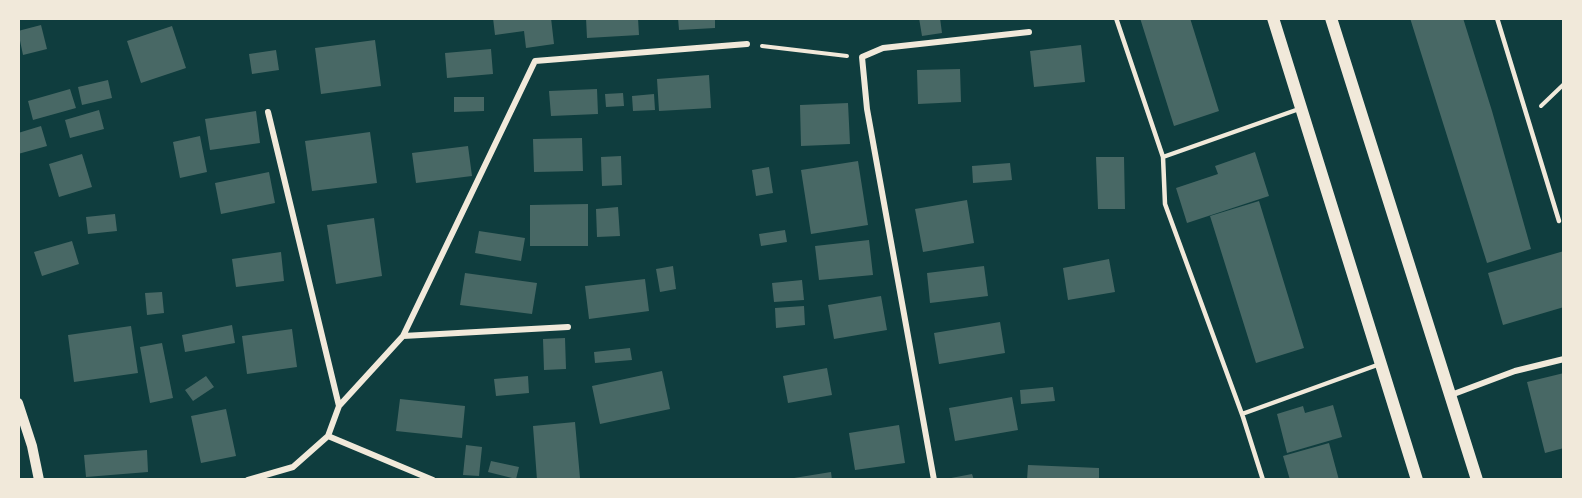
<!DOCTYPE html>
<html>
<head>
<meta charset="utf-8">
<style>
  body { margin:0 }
  #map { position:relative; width:1582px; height:498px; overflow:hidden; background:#0f3d3e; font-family:"DejaVu Sans",sans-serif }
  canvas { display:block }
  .frame { position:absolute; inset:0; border:20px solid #f1e9da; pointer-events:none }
</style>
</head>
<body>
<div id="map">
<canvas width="1582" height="498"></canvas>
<div class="frame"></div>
</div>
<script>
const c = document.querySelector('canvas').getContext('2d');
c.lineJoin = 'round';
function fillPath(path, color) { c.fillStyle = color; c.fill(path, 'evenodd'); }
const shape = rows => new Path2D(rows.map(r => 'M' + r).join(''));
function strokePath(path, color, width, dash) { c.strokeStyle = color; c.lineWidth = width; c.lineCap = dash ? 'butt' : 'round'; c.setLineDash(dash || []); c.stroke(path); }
const building = shape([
  [493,18,551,18,554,44,526,48,524,31,495,35],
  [586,18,638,18,639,35,587,38],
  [678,18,715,18,715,28,679,30],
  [919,18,940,18,942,33,922,36],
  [1140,18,1190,18,1219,111,1174,126],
  [1410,18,1463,18,1492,111,1531,249,1487,263],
  [41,25,47,49,23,55,18,31],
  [172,26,186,68,141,83,127,41],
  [375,40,381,86,321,94,315,48],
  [1081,45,1085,82,1034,87,1030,51],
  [491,49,493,74,447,78,445,53],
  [276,50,279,70,252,74,249,54],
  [960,69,961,102,918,104,917,70],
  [709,75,711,108,659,111,657,79],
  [108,80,112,98,82,105,78,87],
  [70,89,76,108,33,120,28,101],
  [597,89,598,114,551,116,549,91],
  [623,93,624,106,606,107,605,94],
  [654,94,655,110,633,111,632,96],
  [454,97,484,97,484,111,454,112],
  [848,103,850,144,801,146,800,105],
  [99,110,104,129,70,138,65,120],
  [256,111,260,143,210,150,205,119],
  [41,126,47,146,18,154,18,133],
  [370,132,377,183,312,191,305,141],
  [200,136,207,172,180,178,173,142],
  [582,138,583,171,534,172,533,139],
  [468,146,472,176,416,183,412,153],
  [1255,152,1269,196,1187,223,1176,188,1218,174,1215,166],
  [82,154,92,187,59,197,49,164],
  [621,156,622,185,602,186,601,157],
  [1096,157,1124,157,1125,209,1098,209],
  [858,161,868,225,811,234,801,170],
  [1010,163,1012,180,973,183,972,166],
  [769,167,773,193,756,196,752,170],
  [269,172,275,203,221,214,215,183],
  [967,200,974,243,923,252,915,209],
  [1259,201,1304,348,1256,363,1210,216],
  [588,204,588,246,530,246,530,205],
  [618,207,620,236,597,237,596,209],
  [115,214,117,231,88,234,86,217],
  [374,218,382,276,336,284,327,225],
  [785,230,787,242,761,246,759,234],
  [479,231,525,238,521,261,475,253],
  [869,240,873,275,819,280,815,246],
  [72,241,79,264,42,276,34,252],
  [1564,251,1564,307,1503,325,1488,273],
  [281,252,284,281,236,287,232,259],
  [1109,259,1115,292,1068,300,1063,268],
  [673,266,676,289,660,292,656,269],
  [984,266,988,296,930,303,927,273],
  [465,273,537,283,532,314,460,305],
  [645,279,649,311,589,319,585,286],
  [802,280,804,300,774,302,772,283],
  [162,292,164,313,147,315,145,293],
  [881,296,887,330,834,339,828,305],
  [804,306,805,325,776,328,775,308],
  [1000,322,1005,353,939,364,934,333],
  [232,325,235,343,185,352,182,335],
  [131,326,138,373,74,382,68,335],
  [292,329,297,367,247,374,242,336],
  [565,338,566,369,544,370,543,339],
  [162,343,173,398,150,403,140,347],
  [630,348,632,360,595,363,594,352],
  [827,368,832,395,788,403,783,376],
  [662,371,670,409,600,424,592,386],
  [1564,373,1564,448,1545,453,1527,382],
  [206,376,214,387,193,401,185,390],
  [528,376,529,393,496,396,494,379],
  [1053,387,1055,401,1021,404,1020,390],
  [1012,397,1018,430,955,441,949,408],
  [400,399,465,406,462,438,396,431],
  [1333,405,1342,437,1287,453,1277,414,1303,406,1305,413],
  [226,409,236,456,201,463,191,416],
  [575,422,580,478,537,480,533,426],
  [899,425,905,463,855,470,849,433],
  [1329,443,1339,480,1290,480,1283,456],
  [466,445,482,447,479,476,463,475],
  [147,450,148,472,86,477,84,455],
  [491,461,519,467,516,479,488,472],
  [1028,465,1099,468,1099,480,1027,480],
  [831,472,832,480,794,480,794,478],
  [972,474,974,480,946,480,946,479]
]);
const path = shape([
  [762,46,847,56],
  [1541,106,1564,84]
]);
const service = shape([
  [1116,18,1163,157,1165,204,1243,417,1263,480],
  [1497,18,1559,221],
  [1163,157,1299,109],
  [1242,414,1380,364]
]);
const minor = shape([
  [568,327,403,336,535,61,747,44],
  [1451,395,1515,371,1564,359],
  [339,406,403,336],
  [328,436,433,480],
  [248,480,293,467,328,436,339,406,268,112],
  [934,480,867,109,862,57,883,48,1029,32]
]);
const tertiary = shape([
  [18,403,32,446,39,480]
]);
const secondary = shape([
  [1273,18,1417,480],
  [1331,18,1477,480]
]);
fillPath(building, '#486865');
strokePath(path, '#f1e9da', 4);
strokePath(service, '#f1e9da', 4.5);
strokePath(minor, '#f1e9da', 6);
strokePath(tertiary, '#f1e9da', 10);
strokePath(secondary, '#f1e9da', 12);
</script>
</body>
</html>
